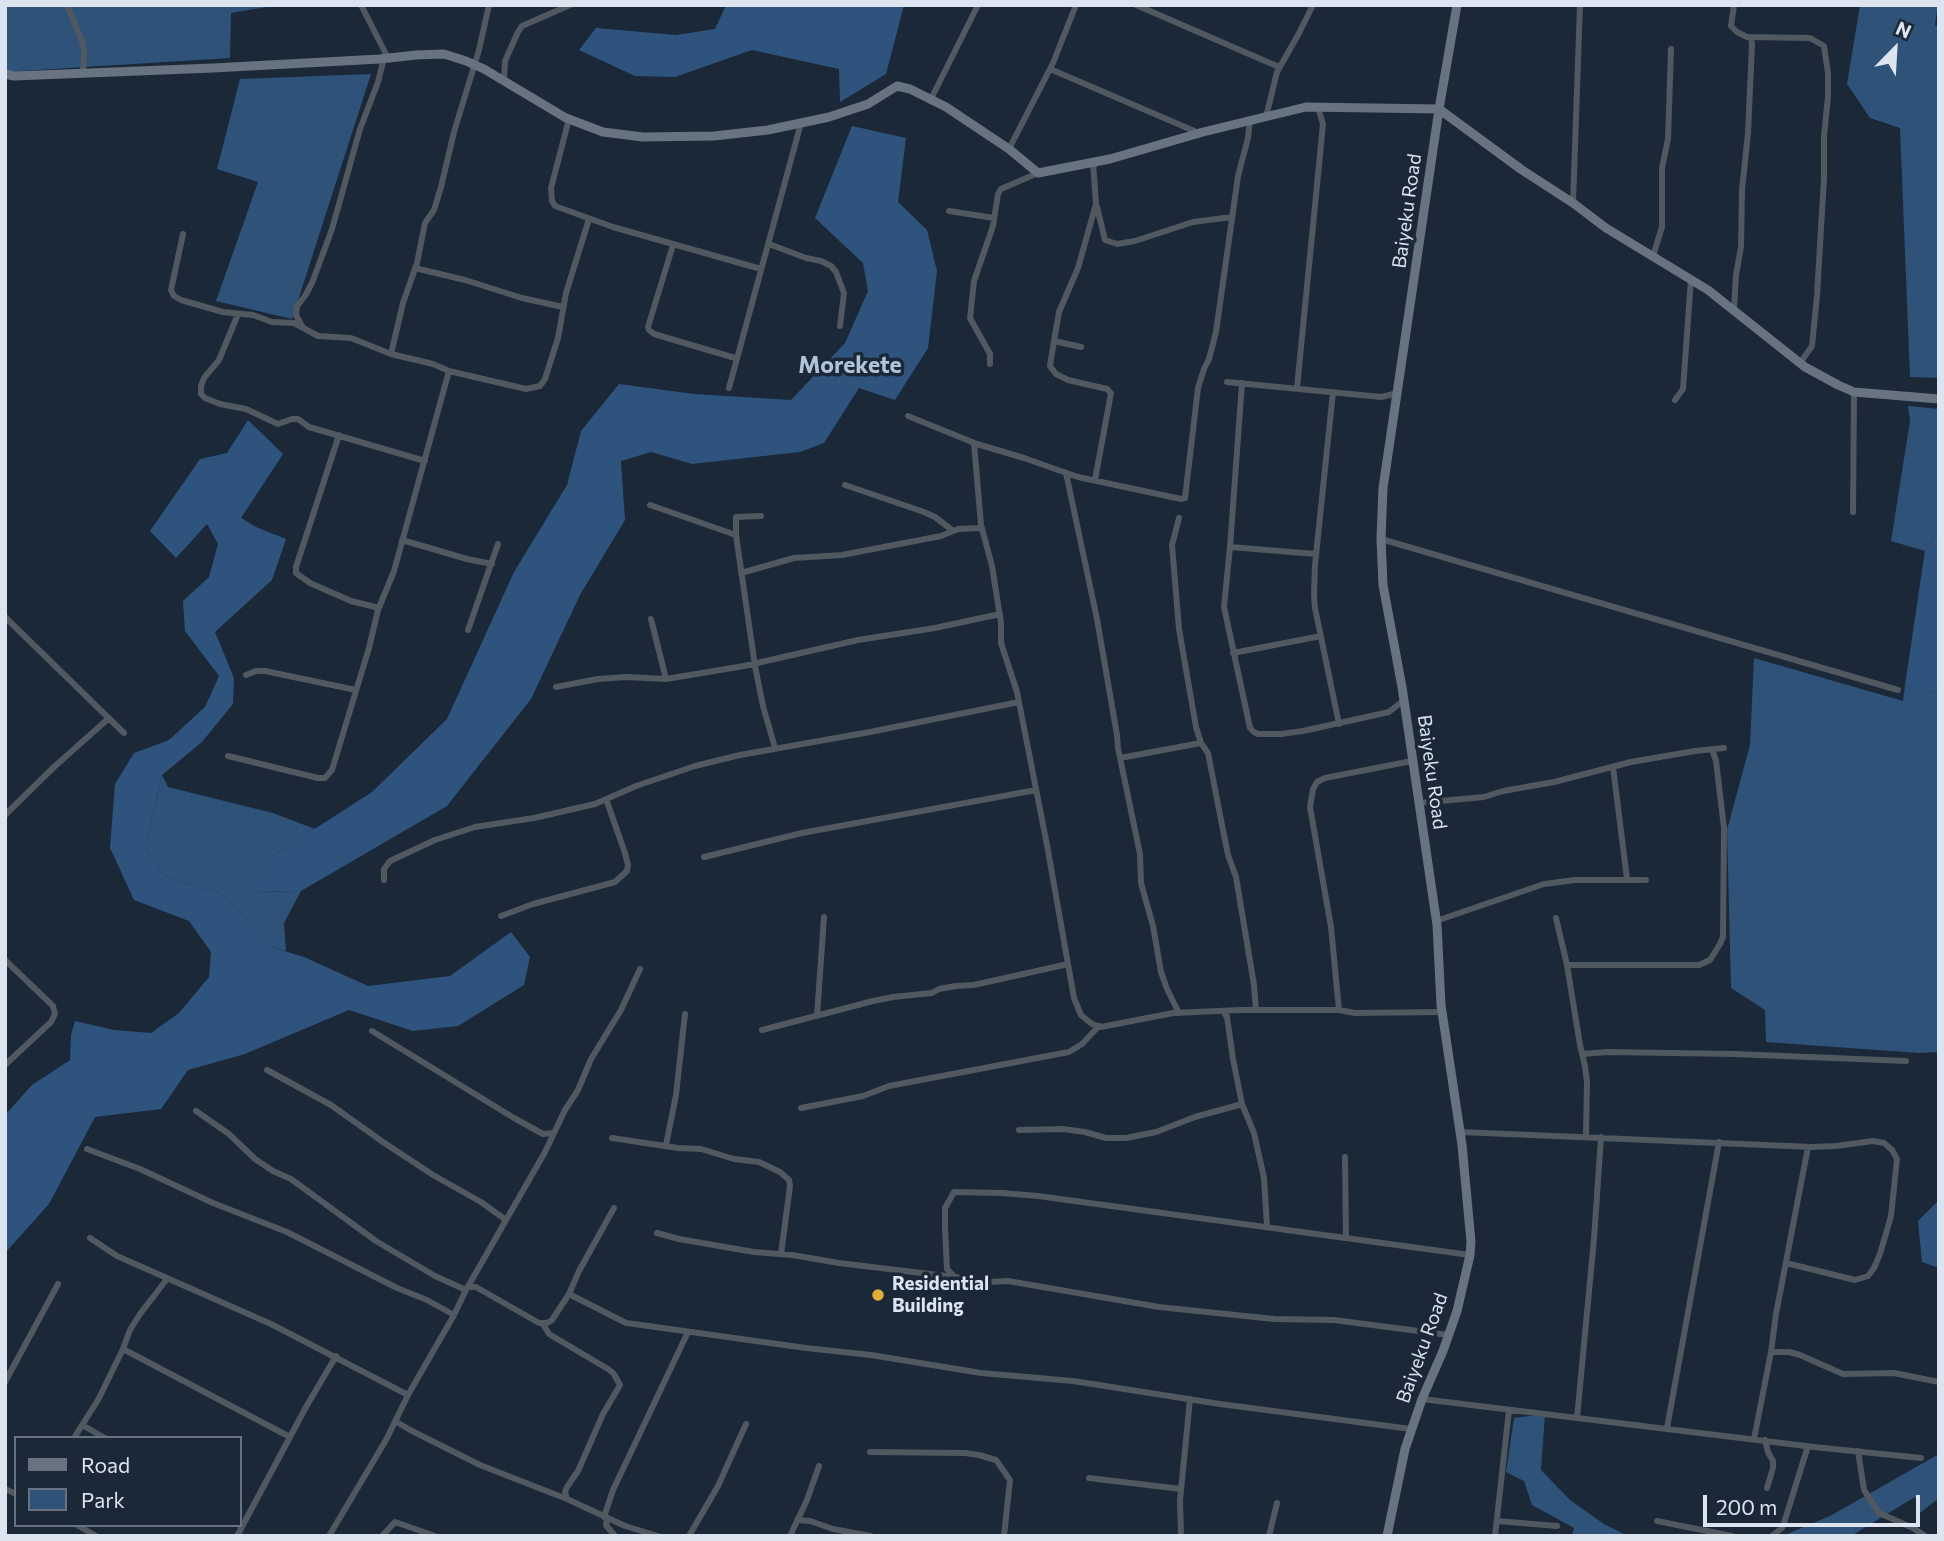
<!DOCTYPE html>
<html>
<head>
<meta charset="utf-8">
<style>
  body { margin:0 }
  #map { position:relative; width:1944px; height:1541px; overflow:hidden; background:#1a2838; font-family:Commissioner,sans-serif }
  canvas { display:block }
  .frame { position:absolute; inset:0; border:7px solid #dbe4ef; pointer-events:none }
  .legend { position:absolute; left:14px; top:1436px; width:228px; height:91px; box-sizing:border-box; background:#1a2838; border:2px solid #677381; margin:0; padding:9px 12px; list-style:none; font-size:21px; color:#dbe4ef }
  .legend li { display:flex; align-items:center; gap:14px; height:35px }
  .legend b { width:35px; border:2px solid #677381 }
  .north { position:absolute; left:1860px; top:14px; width:70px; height:70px; -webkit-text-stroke:5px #1a2838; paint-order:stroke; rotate:24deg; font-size:19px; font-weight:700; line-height:28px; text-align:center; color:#dbe4ef }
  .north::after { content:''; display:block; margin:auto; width:24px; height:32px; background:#dbe4ef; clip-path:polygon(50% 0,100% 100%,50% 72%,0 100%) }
  .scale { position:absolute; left:1703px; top:1495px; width:217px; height:32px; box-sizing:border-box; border:4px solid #dbe4ef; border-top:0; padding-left:9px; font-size:21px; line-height:24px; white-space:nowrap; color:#dbe4ef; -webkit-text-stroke:5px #1a2838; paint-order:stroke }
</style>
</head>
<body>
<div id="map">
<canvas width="1944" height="1541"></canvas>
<div class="frame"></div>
<ul class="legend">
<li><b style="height:9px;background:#687380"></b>Road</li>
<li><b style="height:19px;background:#2f5279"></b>Park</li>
</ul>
<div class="north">N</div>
<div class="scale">200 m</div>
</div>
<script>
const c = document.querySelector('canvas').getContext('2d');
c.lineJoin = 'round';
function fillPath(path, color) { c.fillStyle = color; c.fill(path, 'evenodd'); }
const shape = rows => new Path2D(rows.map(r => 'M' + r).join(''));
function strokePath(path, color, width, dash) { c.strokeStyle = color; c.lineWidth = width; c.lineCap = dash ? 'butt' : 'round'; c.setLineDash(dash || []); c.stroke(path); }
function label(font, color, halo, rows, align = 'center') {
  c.font = font + ' Commissioner,sans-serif'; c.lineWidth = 7; c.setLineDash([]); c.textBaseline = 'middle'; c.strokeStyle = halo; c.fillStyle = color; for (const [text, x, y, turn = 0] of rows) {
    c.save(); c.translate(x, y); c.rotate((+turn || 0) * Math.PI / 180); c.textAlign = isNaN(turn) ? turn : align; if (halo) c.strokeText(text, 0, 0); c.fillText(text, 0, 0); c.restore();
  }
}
const green = shape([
  [5,5,279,5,231,13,230,58,5,72],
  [1860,5,1938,5,1935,25,1939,27,1939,378,1910,377,1900,128,1870,118,1847,84],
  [371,74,292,319,216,301,258,182,217,169,240,79],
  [1908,406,1939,409,1939,530,1925,551,1891,541,1910,421],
  [1754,658,1903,701,1905,685,1939,694,1939,1052,1919,1053,1766,1042,1765,1010,1731,988,1727,830,1750,745],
  [162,775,168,787,273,813,315,829,274,855,253,892,301,891,284,923,286,951,274,948,221,894,165,876,145,849],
  [1545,1414,1541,1470,1570,1500,1604,1524,1628,1536,1572,1536,1574,1528,1532,1505,1524,1481,1506,1472,1514,1418],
  [1939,1454,1939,1498,1920,1513,1915,1497,1851,1536,1782,1536,1830,1516]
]);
const forest = shape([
  [726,5,904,5,886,74,840,102,839,69,752,50,675,77,635,76,579,50,596,28,676,35,715,29],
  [852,126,906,138,898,202,927,230,937,271,928,348,895,400,859,388,824,443,800,452,692,464,651,452,621,461,625,520,580,595,531,699,447,806,301,891,252,892,274,855,372,792,447,719,514,572,567,485,581,431,619,384,694,394,791,400,845,343,868,291,863,263,815,218],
  [248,420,283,454,241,518,256,527,286,539,272,580,215,632,234,678,233,704,202,742,162,775,145,849,165,876,221,894,274,948,304,957,368,986,450,976,511,932,530,957,524,985,458,1026,413,1031,349,1010,245,1054,188,1070,161,1109,95,1117,49,1204,5,1253,5,1115,32,1085,70,1060,71,1035,75,1021,114,1030,151,1033,179,1013,209,977,211,952,189,921,134,900,110,848,115,784,134,753,169,740,205,707,219,676,185,631,183,601,209,577,218,544,207,524,176,558,150,531,200,459,227,453],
  [1939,530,1939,694,1905,685,1925,551],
  [1939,1200,1939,1268,1922,1262,1918,1221]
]);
const street = shape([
  [67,5,82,41,84,51,83,73],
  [361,5,388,58],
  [1136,5,1279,67],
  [1734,5,1731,26,1737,32,1747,37,1810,38,1824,46,1828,73,1828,97,1824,136,1824,178,1817,296,1812,346,1800,363],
  [1050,69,1199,133],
  [504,80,505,61,518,32,522,26,570,5],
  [931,99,978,5],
  [1266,117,1277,72,1298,35,1313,5],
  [569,119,551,188,552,201,555,206,613,227,761,269],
  [1009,149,1053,63,1076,5],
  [1573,203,1580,5],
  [1097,207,1105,240,1117,244,1135,241,1193,222,1232,217],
  [949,211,994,218],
  [183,234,171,290,174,296,181,300,223,312,253,315,272,322,294,323,318,336,351,338,391,354,433,364,449,371,526,389,540,386,545,379,558,338,566,293,589,219],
  [769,244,806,258,821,261,831,266,836,272,844,293,840,326],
  [673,245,648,327,649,330,654,334,735,358],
  [1653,256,1662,227,1662,168,1668,139,1671,49],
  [415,268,465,280,522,298,563,307],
  [1734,310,1736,275,1741,247,1742,190,1748,133,1752,45,1751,37],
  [238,314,219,360,204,378,201,386,201,394,205,398,220,404,246,409,278,424,292,419,298,419,309,427,425,461],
  [302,326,296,315,297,306,305,296,312,283,332,229,360,129,378,82,384,58],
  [1054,341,1050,366,1056,374,1068,380,1107,389,1111,393,1095,480],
  [1081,347,1054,341,1059,312,1078,268,1096,204,1093,162],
  [391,354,403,303,417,263,425,223,434,210,441,187,454,132,479,50,489,5],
  [990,364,990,354,970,318,974,281,993,226,998,194,1001,189,1038,173],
  [1227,382,1381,397,1398,393],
  [1242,383,1230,547,1224,607,1250,728,1254,732,1258,734,1281,734,1303,731,1389,712,1404,700],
  [729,388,801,123],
  [1297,388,1323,124,1318,107],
  [1333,392,1315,565,1314,595,1315,608,1339,724],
  [1675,400,1683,389,1691,279],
  [908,416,977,444,1024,458,1078,477,1181,499,1185,498,1198,388,1204,369,1209,359,1216,332,1238,176,1248,138,1250,120],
  [339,435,296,567,296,573,310,583,351,601,379,608],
  [974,443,981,525,992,566,1001,623,1001,643,1017,692,1047,845,1074,998,1081,1015,1092,1024,1101,1027,1173,1013,1241,1010,1339,1010,1355,1013,1442,1012],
  [1066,473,1097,619,1117,735,1118,748,1140,854,1141,883,1153,926,1161,972,1167,989,1179,1013],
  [845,485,924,512,935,517,952,530],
  [650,505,736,535],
  [1853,512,1854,392],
  [761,516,736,517,736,535,755,666,763,706,775,748],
  [1179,518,1172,545,1179,629,1196,727,1201,743,1208,753,1223,830,1228,855,1236,877,1254,985,1256,1010],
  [1381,539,1898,690],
  [402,540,467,559,492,564],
  [1230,547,1316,554],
  [741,573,794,558,842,555,941,536,958,529,982,528],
  [5,617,124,733],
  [651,619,666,679],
  [468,630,498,544],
  [1233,653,1321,636],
  [246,675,256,671,265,671,356,690],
  [556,687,598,679,626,677,666,679,744,666,858,640,935,628,1000,614],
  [228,756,318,778,325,778,332,770,369,648,378,610,394,571,449,371],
  [1120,758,1201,743],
  [1613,767,1627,879],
  [1419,803,1484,797,1503,791,1554,782,1631,762,1695,751,1724,748],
  [5,815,54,767,109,718],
  [704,857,802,833,1036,790],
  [384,880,384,869,390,861,435,840,475,827,534,818,595,804,636,786,695,766,740,755,870,732,1019,702],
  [501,916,533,904,615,882,627,871,628,865,625,853,606,799],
  [1556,918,1567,965,1580,1045,1585,1066,1587,1082,1586,1137],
  [1436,921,1544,884,1575,880,1646,880],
  [5,960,53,1006,55,1014,51,1022,5,1065],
  [1567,965,1699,965,1710,960,1720,944,1723,937,1724,828,1716,761,1712,749],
  [1339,1010,1331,927,1310,807,1313,789,1317,782,1325,778,1412,761],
  [1223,1011,1227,1017,1233,1059,1242,1104,1254,1133,1264,1178,1267,1226],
  [817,1016,824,917],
  [762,1030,873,1001,893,997,932,993,939,989,956,986,974,985,1068,964],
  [372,1031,514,1118,543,1134,554,1133],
  [1582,1054,1608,1052,1735,1054,1906,1061],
  [267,1070,331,1105,383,1142,433,1175,481,1202,506,1220],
  [801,1108,863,1096,889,1086,1069,1052,1082,1044,1099,1026],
  [196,1111,229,1134,255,1159,273,1171,291,1179,376,1241,435,1276,466,1290],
  [1019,1130,1063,1129,1085,1132,1106,1138,1126,1138,1156,1132,1195,1117,1242,1104],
  [1460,1132,1812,1147,1836,1146,1873,1141,1884,1143,1892,1150,1897,1159,1891,1216,1880,1254,1874,1268,1868,1276,1855,1280,1786,1263],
  [612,1138,678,1148,701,1149,734,1159,759,1162,780,1172,789,1180,790,1186,781,1254],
  [666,1145,676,1095,685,1014],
  [87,1149,140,1169,213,1203,287,1232,397,1288,427,1300,454,1315],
  [1345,1157,1346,1238],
  [657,1233,679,1239,754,1252,792,1255,839,1263,963,1278,988,1282,1008,1281,1159,1307,1274,1319,1334,1320,1449,1335],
  [90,1238,117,1256,271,1324,408,1395],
  [955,1277,947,1269,945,1227,945,1208,954,1192,1002,1193,1038,1196,1470,1255],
  [468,1287,476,1287,539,1323,547,1323,552,1320,569,1294,579,1271,614,1208],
  [569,1294,626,1323,634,1324,806,1348,871,1355,981,1373,1073,1381,1220,1404,1411,1429],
  [543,1324,549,1334,554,1337,608,1369,614,1374,620,1385,603,1414,578,1471,567,1487,565,1492,567,1499],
  [123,1349,290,1437],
  [1771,1352,1789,1352,1800,1355,1843,1374,1894,1373,1939,1382],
  [5,1382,58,1284],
  [1422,1399,1814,1447,1921,1458],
  [1577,1418,1594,1239,1601,1137],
  [395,1421,412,1431,480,1465,567,1499,625,1526,658,1536],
  [82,1425,105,1438],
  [1667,1428,1719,1142],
  [74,1438,98,1400,123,1349,130,1330,140,1314,167,1279],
  [1754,1439,1771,1352,1776,1314,1808,1147],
  [1765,1440,1768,1452,1773,1461,1773,1468,1767,1488],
  [1858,1451,1864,1490,1879,1513,1913,1528,1925,1536],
  [870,1452,965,1453,979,1455,996,1460,1010,1480,1004,1536],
  [1089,1478,1181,1489],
  [5,1489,16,1494],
  [604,1517,613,1490,688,1332],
  [607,1518,606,1525,615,1536],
  [797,1520,810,1521,833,1529,871,1536],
  [1497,1521,1557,1526],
  [1657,1521,1732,1536],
  [77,1525,96,1536],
  [237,1536,306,1407,336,1356],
  [329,1536,386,1440,408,1395,454,1315,466,1290,545,1152,565,1110,578,1090,591,1059,621,1010,640,969],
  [382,1536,395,1522,435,1536],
  [689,1536,718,1486,746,1424],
  [790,1536,807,1500,819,1466],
  [1181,1536,1180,1501,1190,1399],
  [1269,1536,1277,1503],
  [1495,1536,1509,1410],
  [1772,1536,1782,1528,1784,1523,1808,1446]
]);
const secondary = shape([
  [5,74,14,76,213,68,380,59,416,55,444,54,466,61,484,69,566,118,603,132,643,137,714,136,768,130,829,117,868,104,897,86,910,89,946,107,1009,149,1038,173,1110,159,1203,132,1306,107,1439,109,1522,170,1573,203,1606,228,1708,290,1805,367,1838,385,1854,392,1939,399],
  [1387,1536,1405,1449,1422,1399,1443,1351,1457,1311,1470,1255,1471,1242,1462,1145,1441,1005,1437,925,1402,687,1383,585,1381,539,1383,488,1439,109,1457,5]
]);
const markers = [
  [878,1295,7,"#e3ae35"]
];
const streetNames = [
  ["Baiyeku Road",1407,211,-82],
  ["Baiyeku Road",1432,772,82],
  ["Baiyeku Road",1422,1348,-70]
];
const poiNames = [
  ["Residential",892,1284],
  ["Building",892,1306]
];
const quarterNames = [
  ["Morekete",850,365]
];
fillPath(green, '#2f5279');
fillPath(forest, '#2e547d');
strokePath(street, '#515860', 6);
strokePath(secondary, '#687380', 9);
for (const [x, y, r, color] of markers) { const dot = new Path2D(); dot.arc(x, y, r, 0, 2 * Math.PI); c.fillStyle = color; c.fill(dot); strokePath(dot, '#1a2838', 2.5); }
label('19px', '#dbe4ef', '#1a2838', streetNames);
label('bold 19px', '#dbe4ef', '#1a2838', poiNames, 'left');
label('bold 23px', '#b1c3d8', '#1a2838', quarterNames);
</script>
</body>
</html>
